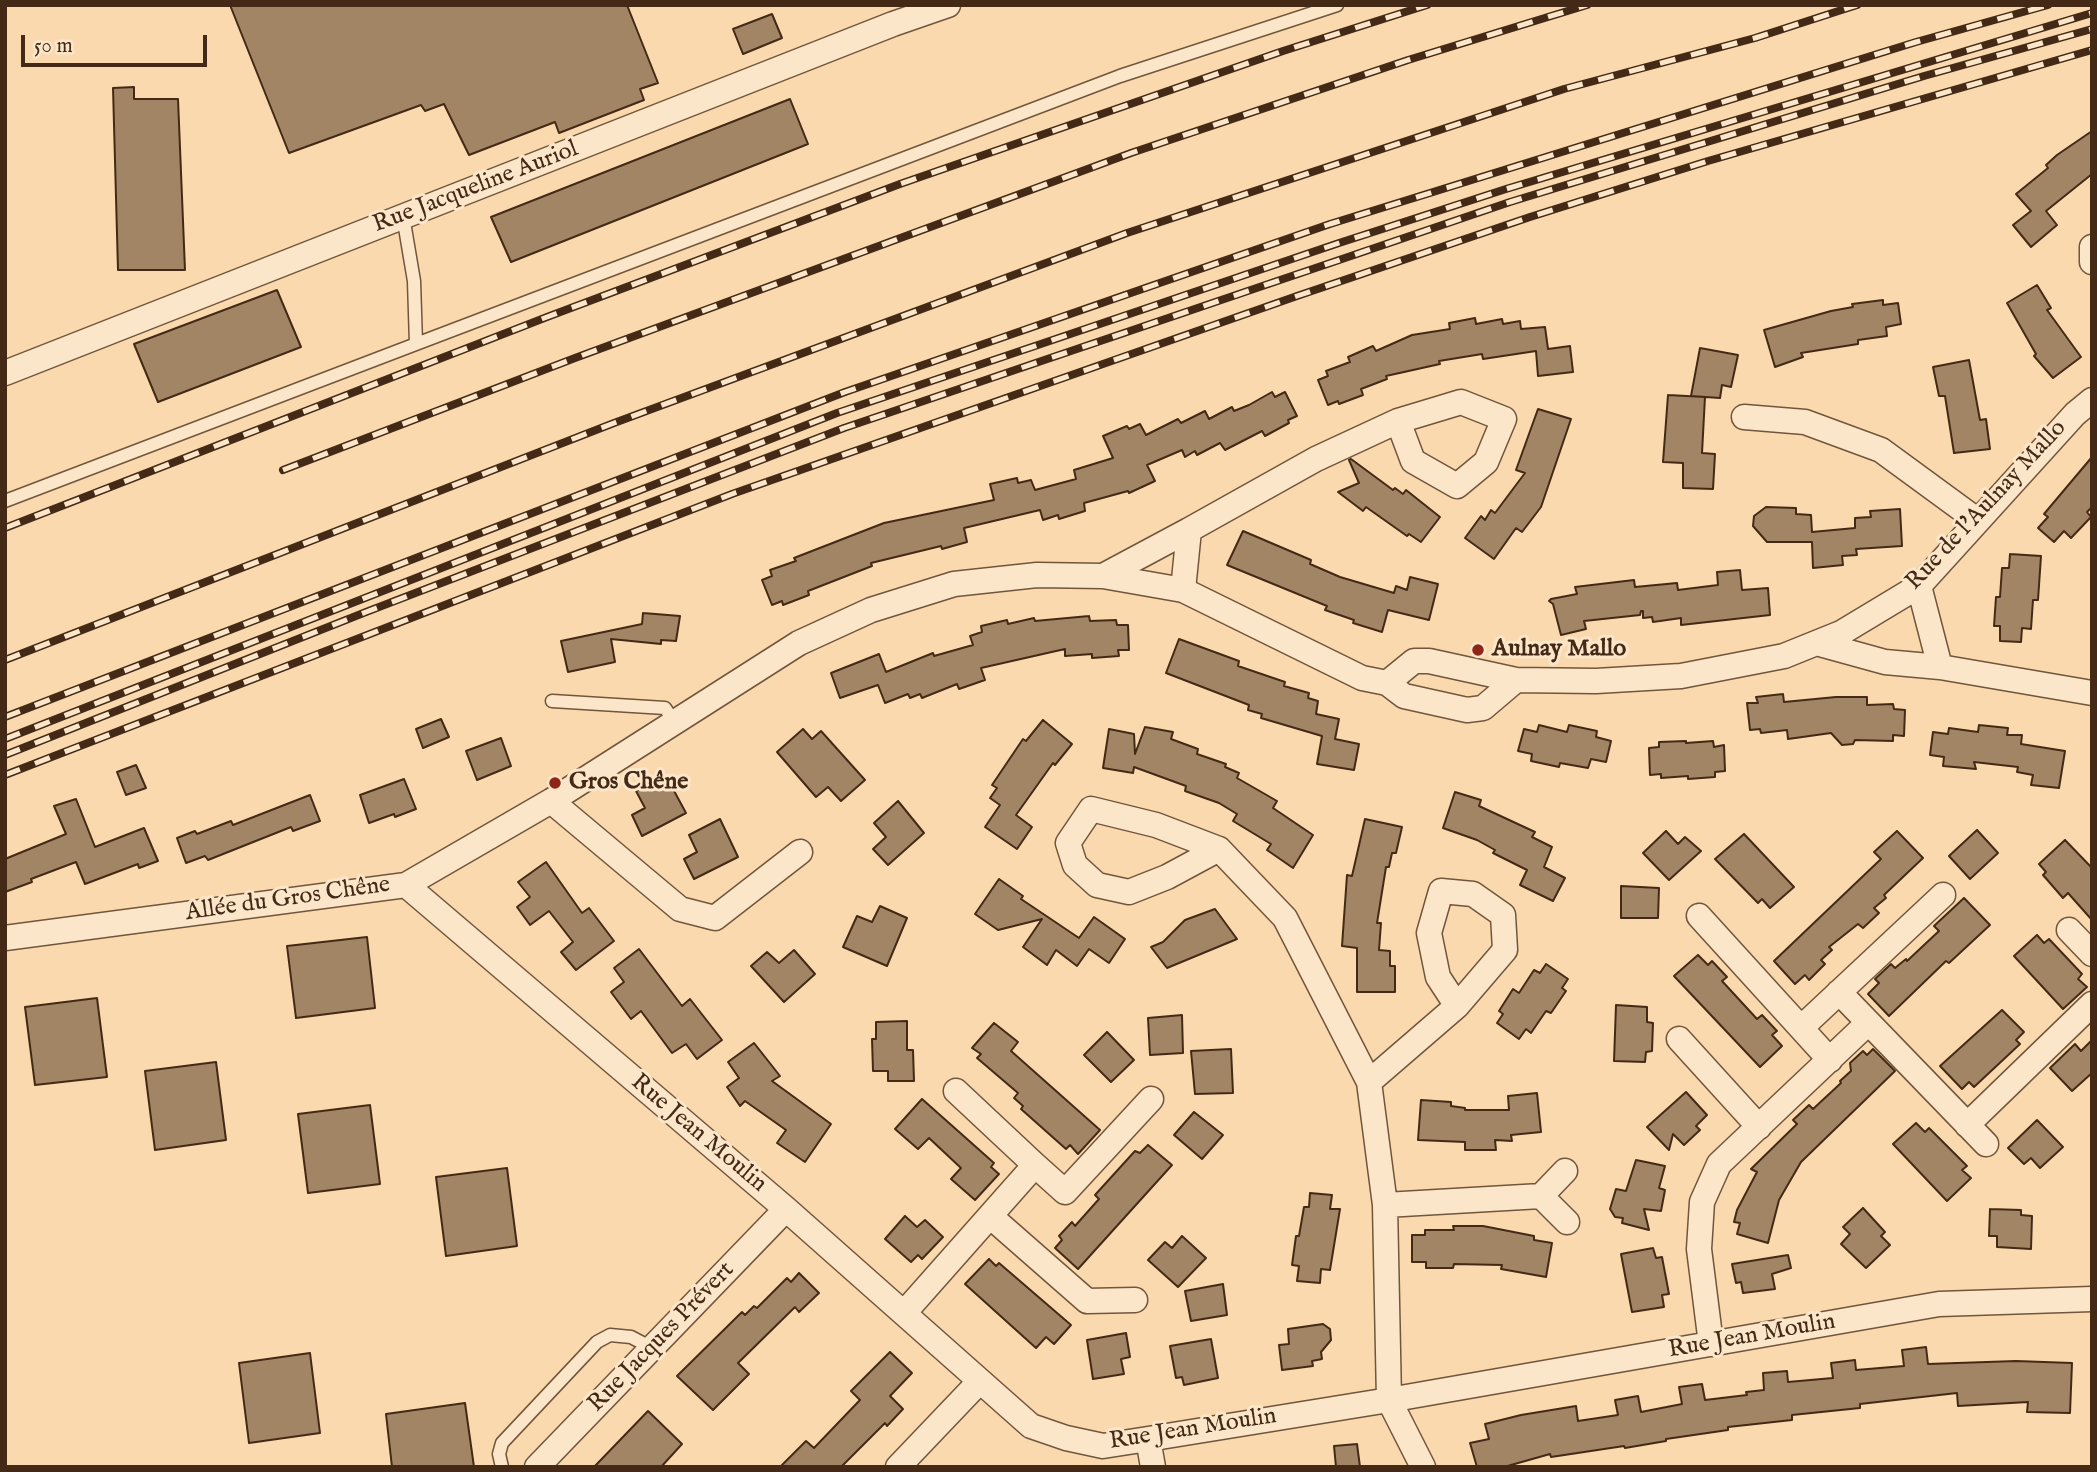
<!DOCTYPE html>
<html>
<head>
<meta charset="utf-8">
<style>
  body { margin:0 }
  #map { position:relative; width:2097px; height:1472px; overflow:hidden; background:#f9d9ad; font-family:"IM FELL English",serif }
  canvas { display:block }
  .frame { position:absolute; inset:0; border:7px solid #442a16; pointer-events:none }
  .scale { position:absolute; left:21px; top:35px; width:186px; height:32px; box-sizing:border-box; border:4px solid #442a16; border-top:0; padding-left:9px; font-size:21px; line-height:24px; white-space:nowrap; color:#442a16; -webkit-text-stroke:5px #fbe6ca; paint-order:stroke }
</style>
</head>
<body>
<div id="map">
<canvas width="2097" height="1472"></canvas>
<div class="frame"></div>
<div class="scale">50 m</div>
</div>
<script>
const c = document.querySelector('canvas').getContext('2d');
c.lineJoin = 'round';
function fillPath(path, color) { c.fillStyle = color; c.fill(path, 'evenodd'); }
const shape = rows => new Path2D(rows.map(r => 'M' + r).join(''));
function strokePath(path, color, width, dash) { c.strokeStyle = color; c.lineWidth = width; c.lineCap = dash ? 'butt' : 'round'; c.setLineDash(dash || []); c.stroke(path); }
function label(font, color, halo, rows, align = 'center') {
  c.font = font + ' "IM FELL English",serif'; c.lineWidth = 6; c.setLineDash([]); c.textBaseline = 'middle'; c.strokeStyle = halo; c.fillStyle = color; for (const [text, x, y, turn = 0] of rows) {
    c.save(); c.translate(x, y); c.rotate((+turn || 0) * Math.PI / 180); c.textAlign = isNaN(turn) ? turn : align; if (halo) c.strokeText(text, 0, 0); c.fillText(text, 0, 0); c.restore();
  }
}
const building = shape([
  [230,5,627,5,658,83,640,89,644,100,559,133,555,122,469,155,444,104,425,111,421,105,289,153,230,5],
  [772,14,782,38,743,54,733,29,772,14],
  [134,87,134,99,178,99,185,270,118,270,113,88,134,87],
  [790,99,808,144,511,262,491,217,790,99],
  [2092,131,2092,174,2046,211,2057,225,2031,247,2013,225,2031,211,2016,194,2048,168,2046,165,2057,155,2092,131],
  [2037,285,2051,308,2047,310,2081,357,2053,378,2034,356,2036,354,2007,303,2037,285],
  [277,290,301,347,158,402,134,344,277,290],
  [1883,300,1883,305,1898,303,1901,324,1886,327,1887,336,1858,340,1858,344,1801,353,1803,357,1775,367,1764,330,1831,311,1853,307,1852,304,1883,300],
  [1475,318,1476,324,1502,319,1503,324,1520,321,1521,329,1545,327,1548,349,1570,346,1573,372,1538,376,1536,351,1483,359,1482,354,1439,361,1440,364,1386,376,1387,379,1361,389,1363,395,1339,404,1338,401,1328,405,1318,380,1328,376,1326,371,1350,362,1348,357,1373,346,1376,351,1412,335,1450,329,1449,323,1475,318],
  [1700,348,1738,355,1731,387,1722,385,1720,398,1691,396,1700,348],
  [1969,360,1980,420,1986,419,1990,449,1954,453,1945,396,1939,396,1933,367,1969,360],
  [1272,392,1275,397,1285,392,1297,416,1288,420,1289,423,1265,436,1262,431,1225,450,1220,443,1197,455,1195,451,1185,457,1182,450,1147,465,1155,481,1129,493,1128,491,1084,503,1085,511,1059,519,1058,515,1043,520,1040,510,964,528,967,542,942,549,941,546,871,563,872,566,808,591,809,595,783,605,782,601,772,605,762,580,772,576,770,570,796,561,794,558,884,523,994,500,990,484,1017,478,1018,483,1031,480,1035,490,1076,479,1074,470,1113,458,1103,436,1127,426,1129,429,1140,424,1146,435,1178,419,1181,423,1205,411,1209,419,1232,407,1234,411,1249,405,1272,392],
  [1668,395,1705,397,1702,453,1715,454,1713,489,1683,488,1683,463,1663,462,1668,395],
  [1538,409,1571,419,1541,507,1522,532,1516,528,1494,559,1465,538,1481,516,1485,520,1491,510,1495,513,1525,473,1516,470,1538,409],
  [2092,457,2092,507,2087,512,2091,517,2071,538,2064,531,2054,542,2038,528,2048,517,2044,514,2092,457],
  [1351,459,1393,490,1395,488,1403,494,1406,490,1440,517,1421,542,1409,534,1407,536,1366,507,1363,511,1338,492,1359,483,1349,460,1351,459],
  [1766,507,1796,508,1796,514,1811,515,1812,532,1855,528,1855,518,1871,517,1870,511,1900,509,1902,546,1856,549,1857,555,1842,556,1843,565,1813,568,1812,542,1767,542,1753,526,1754,516,1766,507],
  [1243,531,1311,560,1310,564,1340,577,1394,593,1396,586,1407,590,1410,577,1438,584,1429,620,1388,610,1382,632,1353,623,1354,620,1325,610,1327,606,1227,565,1243,531],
  [2010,554,2041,556,2038,600,2033,600,2031,629,2022,628,2021,642,2000,641,2000,626,1994,626,1996,597,2000,597,2002,568,2009,568,2010,554],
  [1740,570,1742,590,1768,588,1770,615,1681,625,1681,618,1653,622,1652,617,1643,618,1643,611,1641,611,1640,615,1584,621,1586,629,1561,635,1553,604,1549,601,1551,599,1577,594,1575,587,1634,580,1635,587,1677,583,1678,590,1718,585,1717,572,1740,570],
  [643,613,680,616,676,641,661,640,661,644,611,639,615,662,568,672,561,641,642,624,643,613],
  [1089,616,1090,621,1116,620,1117,625,1128,625,1129,650,1118,650,1119,656,1092,658,1092,654,1065,656,1065,649,981,668,985,680,959,689,957,684,922,698,920,694,910,698,908,694,885,703,878,685,840,698,831,673,879,654,886,672,933,653,934,656,973,645,970,636,982,632,981,626,1007,620,1008,624,1034,618,1035,621,1089,616],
  [1179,639,1239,661,1238,666,1285,682,1284,686,1309,693,1308,698,1318,701,1316,714,1339,719,1335,739,1359,744,1354,770,1317,764,1322,736,1261,718,1262,714,1248,710,1249,705,1166,673,1179,639],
  [1783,694,1784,702,1836,697,1867,697,1867,705,1893,704,1894,709,1905,710,1904,736,1893,735,1893,741,1855,740,1853,744,1842,745,1831,733,1788,739,1787,730,1761,733,1760,729,1750,730,1747,703,1758,703,1756,697,1783,694],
  [441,719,449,737,423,748,416,729,441,719],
  [1043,720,1072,744,1055,765,1053,763,1016,815,1032,827,1017,849,985,827,1000,805,990,798,997,788,992,785,1023,739,1026,741,1043,720],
  [1539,725,1567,732,1569,725,1597,731,1596,737,1611,741,1606,762,1591,759,1588,768,1560,763,1559,767,1531,761,1532,754,1518,751,1524,729,1537,732,1539,725],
  [1979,725,2008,728,2007,735,2022,735,2021,744,2065,751,2059,788,2031,785,2033,775,2017,772,2018,767,1974,762,1976,769,1943,766,1944,757,1930,755,1933,732,1948,734,1949,728,1978,732,1979,725],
  [1145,727,1173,732,1171,739,1198,749,1197,754,1226,764,1225,767,1239,773,1237,778,1277,801,1273,808,1313,835,1293,868,1267,850,1271,844,1233,821,1237,814,1219,803,1185,791,1186,786,1134,767,1133,773,1103,768,1109,729,1134,734,1135,754,1145,727],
  [803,729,812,739,821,731,865,780,841,801,828,787,816,797,777,752,803,729],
  [501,738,511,766,477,780,466,751,501,738],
  [1686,741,1686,743,1713,741,1714,747,1724,745,1725,771,1715,772,1715,777,1688,779,1688,776,1661,778,1661,774,1650,775,1649,748,1659,747,1659,742,1686,741],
  [136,765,146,788,126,795,117,772,136,765],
  [666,776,686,813,642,836,632,815,645,808,636,791,666,776],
  [404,779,416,809,395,817,394,814,369,823,360,795,404,779],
  [1455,792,1481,800,1479,806,1535,832,1532,837,1552,847,1544,867,1565,878,1553,901,1520,885,1527,870,1493,853,1495,850,1477,840,1443,828,1455,792],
  [310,795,320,821,293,831,291,827,208,860,205,856,186,863,177,838,195,831,197,834,231,821,233,825,310,795],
  [76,799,95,847,144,828,158,861,139,868,138,864,85,884,76,862,31,879,32,882,5,892,5,859,66,834,54,806,76,799],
  [898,801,924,833,888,865,873,849,886,837,874,823,898,801],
  [720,819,738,857,694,879,684,859,697,852,689,835,720,819],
  [1365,819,1402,827,1396,853,1392,853,1389,867,1386,867,1377,923,1381,923,1379,950,1390,951,1390,966,1395,966,1395,992,1357,992,1357,948,1342,946,1347,875,1352,876,1365,819],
  [1977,830,1998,853,1970,879,1949,856,1977,830],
  [1666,831,1678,844,1685,837,1701,851,1669,880,1643,853,1666,831],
  [1897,831,1923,858,1884,895,1886,898,1874,908,1879,913,1863,928,1858,924,1829,947,1832,950,1821,960,1825,964,1809,980,1805,975,1795,984,1774,961,1881,859,1874,852,1897,831],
  [1744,834,1794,887,1770,908,1762,899,1758,903,1715,859,1744,834],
  [2065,840,2092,868,2092,920,2068,893,2063,898,2043,875,2046,872,2039,864,2065,840],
  [546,862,582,913,589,908,614,941,576,970,561,952,573,942,549,911,530,925,517,907,530,897,518,882,546,862],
  [999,879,1023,896,1021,899,1079,938,1094,917,1125,939,1109,963,1089,949,1077,966,1056,950,1047,965,1023,947,1042,919,998,930,975,914,999,879],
  [1621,886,1659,888,1658,918,1621,918,1621,886],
  [1964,898,1990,925,1949,963,1946,961,1889,1016,1868,994,1879,983,1875,979,1891,964,1895,968,1906,959,1907,961,1939,931,1934,926,1964,898],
  [880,906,907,918,887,966,843,947,857,916,872,922,880,906],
  [1215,909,1237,939,1167,968,1151,947,1163,942,1185,920,1215,909],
  [2037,935,2044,943,2049,939,2082,974,2078,979,2087,987,2063,1009,2014,956,2037,935],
  [367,937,375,1008,296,1018,287,946,367,937],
  [639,949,682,1006,690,999,722,1040,697,1059,686,1044,672,1053,641,1011,631,1019,611,992,624,982,614,968,639,949],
  [794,950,815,974,784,1002,751,966,767,952,779,963,794,950],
  [1698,955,1708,965,1712,961,1727,977,1722,981,1757,1019,1762,1015,1777,1031,1772,1035,1782,1046,1760,1067,1674,976,1698,955],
  [1546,964,1568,979,1562,988,1566,991,1551,1013,1546,1011,1531,1033,1526,1029,1519,1039,1497,1023,1503,1014,1499,1011,1513,989,1519,993,1534,970,1540,973,1546,964],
  [97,998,107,1077,35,1085,25,1007,97,998],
  [1616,1005,1647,1007,1647,1022,1653,1023,1652,1051,1646,1052,1645,1062,1614,1061,1616,1005],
  [2002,1010,2024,1032,2016,1040,2020,1044,1974,1087,1969,1082,1962,1089,1940,1066,2002,1010],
  [1182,1015,1183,1053,1150,1055,1148,1018,1182,1015],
  [907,1021,907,1050,913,1050,914,1081,888,1081,888,1071,873,1071,872,1039,876,1039,876,1022,907,1021],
  [994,1023,1018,1042,1011,1051,1100,1130,1078,1154,1070,1145,1066,1149,1021,1109,1023,1106,1014,1098,1018,1093,977,1058,981,1054,972,1048,994,1023],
  [1107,1032,1134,1060,1111,1082,1084,1055,1107,1032],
  [2092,1040,2092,1073,2072,1091,2050,1068,2075,1044,2081,1051,2092,1040],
  [754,1043,780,1076,772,1081,831,1124,805,1162,777,1143,786,1130,745,1101,740,1106,727,1087,739,1078,728,1062,754,1043],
  [1231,1049,1233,1093,1195,1094,1191,1051,1231,1049],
  [1873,1049,1895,1071,1801,1162,1779,1200,1768,1243,1737,1234,1740,1223,1734,1222,1737,1210,1757,1172,1751,1169,1797,1124,1793,1120,1809,1105,1813,1109,1841,1083,1840,1081,1851,1071,1850,1063,1863,1051,1867,1055,1873,1049],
  [216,1062,226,1140,155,1150,145,1071,216,1062],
  [1686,1092,1707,1115,1696,1126,1700,1130,1684,1145,1673,1134,1669,1150,1647,1127,1686,1092],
  [1537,1093,1541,1132,1511,1135,1512,1141,1495,1140,1496,1150,1465,1150,1465,1142,1418,1140,1421,1100,1451,1102,1451,1106,1465,1108,1465,1110,1509,1110,1508,1096,1537,1093],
  [922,1099,994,1163,991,1167,999,1174,975,1200,951,1179,961,1168,929,1138,918,1149,895,1129,922,1099],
  [370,1105,380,1184,308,1193,298,1114,370,1105],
  [1194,1112,1223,1135,1202,1159,1174,1135,1194,1112],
  [2037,1120,2063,1147,2040,1168,2031,1158,2024,1164,2008,1148,2037,1120],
  [1916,1123,1925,1132,1929,1128,1967,1166,1962,1170,1971,1178,1947,1201,1893,1144,1916,1123],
  [1148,1145,1172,1165,1078,1269,1055,1248,1062,1240,1059,1236,1072,1222,1075,1226,1099,1199,1095,1195,1135,1151,1140,1153,1148,1145],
  [1636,1160,1665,1166,1659,1188,1665,1190,1661,1211,1644,1209,1649,1230,1622,1223,1623,1218,1615,1217,1610,1209,1616,1189,1626,1191,1636,1160],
  [507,1168,517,1246,446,1256,436,1177,507,1168],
  [1310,1193,1332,1195,1330,1209,1340,1209,1330,1270,1321,1269,1320,1283,1297,1281,1299,1266,1292,1265,1296,1236,1299,1236,1304,1207,1309,1207,1310,1193],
  [1863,1208,1885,1232,1881,1236,1890,1245,1866,1268,1841,1244,1850,1234,1843,1227,1863,1208],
  [1990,1209,2021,1210,2021,1215,2032,1216,2031,1249,1997,1247,1997,1236,1989,1236,1990,1209],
  [905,1216,917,1227,925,1220,943,1237,922,1259,918,1255,911,1262,885,1239,905,1216],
  [1453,1226,1483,1226,1534,1236,1534,1240,1552,1243,1546,1277,1501,1269,1502,1265,1454,1264,1453,1268,1426,1268,1426,1262,1412,1262,1412,1235,1425,1235,1425,1230,1454,1230,1453,1226],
  [1182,1236,1206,1258,1178,1287,1148,1260,1165,1242,1172,1248,1182,1236],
  [1653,1248,1656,1258,1662,1257,1669,1294,1662,1295,1664,1307,1632,1312,1621,1254,1653,1248],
  [1788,1255,1791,1268,1772,1274,1775,1289,1743,1293,1741,1282,1736,1283,1732,1264,1788,1255],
  [989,1259,996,1266,999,1263,1071,1325,1054,1344,1046,1337,1036,1348,965,1284,989,1259],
  [799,1273,819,1293,799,1312,795,1307,738,1363,749,1374,713,1410,677,1376,742,1312,745,1315,754,1306,757,1308,787,1278,791,1282,799,1273],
  [1223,1284,1227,1315,1191,1321,1185,1291,1223,1284],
  [1323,1324,1330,1329,1331,1340,1321,1352,1322,1359,1312,1361,1313,1366,1282,1370,1279,1345,1289,1344,1288,1329,1323,1324],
  [1126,1333,1130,1357,1121,1359,1124,1374,1093,1379,1087,1340,1126,1333],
  [1211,1339,1218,1378,1184,1385,1182,1377,1176,1378,1170,1346,1211,1339],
  [1926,1347,1928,1364,2016,1361,2072,1363,2070,1413,2027,1412,2028,1402,1958,1406,1957,1393,1860,1404,1860,1408,1792,1415,1792,1420,1728,1427,1728,1430,1666,1439,1666,1441,1625,1448,1624,1446,1551,1457,1550,1454,1504,1467,1477,1467,1470,1443,1489,1439,1485,1424,1521,1415,1576,1406,1578,1421,1618,1415,1615,1400,1638,1396,1641,1412,1682,1404,1679,1387,1702,1384,1705,1400,1747,1395,1746,1392,1764,1390,1763,1373,1787,1371,1788,1382,1833,1378,1831,1363,1855,1360,1856,1370,1904,1366,1902,1350,1926,1347],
  [890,1352,912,1373,890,1396,903,1409,887,1426,885,1423,841,1467,780,1467,806,1441,814,1448,860,1400,851,1391,890,1352],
  [310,1353,320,1433,249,1443,239,1363,310,1353],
  [465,1403,474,1467,392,1467,386,1414,465,1403],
  [648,1411,682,1444,661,1467,594,1467,648,1411],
  [1357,1444,1360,1467,1336,1467,1334,1446,1357,1444]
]);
const lane = shape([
  [403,216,414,281,416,344,1120,76,1337,5],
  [5,501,416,344],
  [552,701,665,708,675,723],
  [502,1467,499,1454,502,1443,597,1342,610,1335,631,1337,652,1348]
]);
const street = shape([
  [2092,247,2092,262],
  [5,373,893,24,948,5],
  [1744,417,1805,422,1881,450,1978,521],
  [1103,576,1189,530],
  [1919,586,1940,667],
  [1183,590,1189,530,1316,459,1398,421,1461,402,1504,419,1486,462,1457,486,1413,461,1398,421],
  [1816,643,1885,662,1940,667,2092,693],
  [1387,683,1414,661,1429,661,1516,680,1596,681,1681,676,1784,656,1841,633,1919,586,2075,414,2092,400],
  [551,801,680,909,715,918,800,852],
  [1219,849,1167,877,1129,892,1097,885,1075,865,1068,843,1091,809,1156,825,1219,849,1285,918,1369,1082,1385,1205,1389,1400,1423,1467],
  [406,885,786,1209,1031,1426,1066,1438,1103,1446,1148,1439,1389,1400,1939,1304,2092,1299],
  [1699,916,1830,1060],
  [2069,930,2092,954],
  [5,938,406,885,551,801,799,643,871,610,954,584,1037,575,1103,576,1183,590,1362,678,1387,683,1404,696,1467,710,1483,708,1516,680],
  [1839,992,1986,1144],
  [1802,1027,1943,895],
  [1679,1039,1759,1127],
  [1369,1082,1457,1006,1505,950,1503,915,1473,894,1441,891,1429,933,1438,977,1457,1006],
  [1967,1125,2092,1004],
  [1035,1165,1065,1192,1151,1099],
  [1541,1196,1567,1222],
  [1385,1205,1541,1196,1565,1171],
  [990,1216,1087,1301,1135,1300],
  [904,1313,1035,1165,956,1091],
  [1711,1344,1699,1249,1702,1202,1719,1164,1868,1023],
  [1148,1439,1153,1467],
  [537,1467,786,1209],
  [898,1467,980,1381]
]);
const rail = shape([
  [283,470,575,358,1131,153,1408,60,1587,5],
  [5,528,547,317,900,184,1283,51,1427,5],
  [5,660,614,423,1127,233,1564,89,1755,38,1857,5],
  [5,717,845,392,1330,224,1916,42,2048,5],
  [5,739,837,413,1339,243,1506,189,2092,13],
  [5,755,366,612,844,428,1510,202,1924,76,2092,29],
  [5,775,732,494,1297,296,1530,217,1708,161,2092,50]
]);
const markers = [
  [1478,650,7,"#8f2418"],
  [555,783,7,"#8f2418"]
];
const streetNames = [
  ["Rue Jacqueline Auriol",476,188,-21],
  ["Rue de l'Aulnay Mallo",1987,506,-47],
  ["Allée du Gros Chêne",288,900,-8],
  ["Rue Jean Moulin",698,1134,40],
  ["Rue Jean Moulin",1752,1337,-10],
  ["Rue Jacques Prévert",662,1338,-46],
  ["Rue Jean Moulin",1193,1430,-9]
];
const poiNames = [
  ["Aulnay Mallo",1492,650],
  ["Gros Chêne",569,783]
];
fillPath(building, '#a28565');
strokePath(building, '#442a16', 2);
strokePath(lane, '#71563c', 15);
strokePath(street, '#71563c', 27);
strokePath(lane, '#fbe6ca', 12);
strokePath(street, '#fbe6ca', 24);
strokePath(rail, '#442a16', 8);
strokePath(rail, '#fbe6ca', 5, [16]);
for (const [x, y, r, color] of markers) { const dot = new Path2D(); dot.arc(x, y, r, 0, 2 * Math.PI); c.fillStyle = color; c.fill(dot); strokePath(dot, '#fbe6ca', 2.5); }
label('24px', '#442a16', '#fbe6ca', streetNames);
label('bold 24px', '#442a16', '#fbe6ca', poiNames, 'left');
</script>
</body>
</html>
